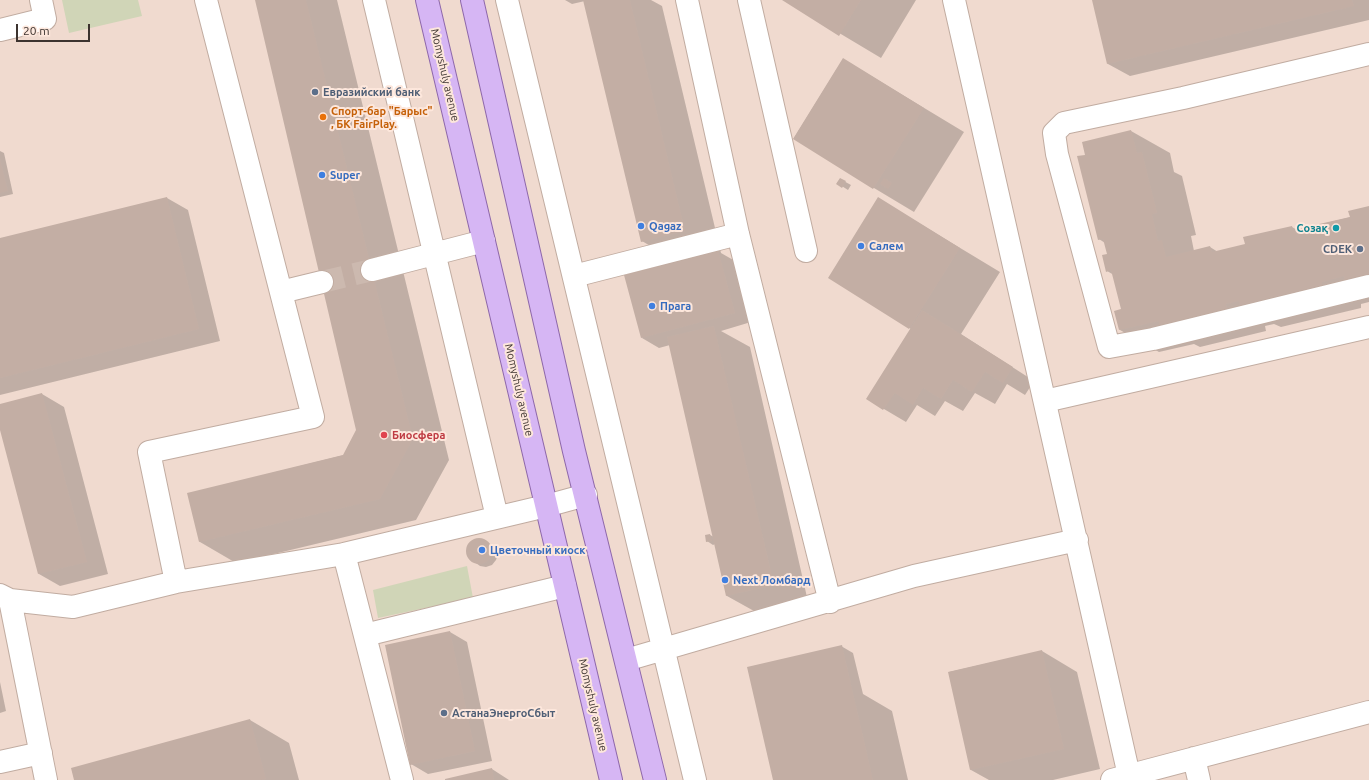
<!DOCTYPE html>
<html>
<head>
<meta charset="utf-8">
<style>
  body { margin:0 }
  #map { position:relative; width:1369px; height:780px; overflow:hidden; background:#f0dacf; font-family:Ubuntu,sans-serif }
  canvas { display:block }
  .scale { position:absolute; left:16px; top:24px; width:74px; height:18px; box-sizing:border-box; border:2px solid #3c332f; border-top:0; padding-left:5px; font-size:12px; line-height:14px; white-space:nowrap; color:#3c332f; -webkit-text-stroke:3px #fde7dc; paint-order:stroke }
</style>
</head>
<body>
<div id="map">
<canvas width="1369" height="780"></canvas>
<div class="scale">20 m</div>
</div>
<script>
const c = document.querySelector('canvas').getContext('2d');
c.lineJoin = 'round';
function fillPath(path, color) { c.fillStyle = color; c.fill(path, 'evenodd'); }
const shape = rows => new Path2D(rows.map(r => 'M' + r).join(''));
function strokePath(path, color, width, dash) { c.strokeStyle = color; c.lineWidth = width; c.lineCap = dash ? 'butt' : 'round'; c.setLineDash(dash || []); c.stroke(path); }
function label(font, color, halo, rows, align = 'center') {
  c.font = font + ' Ubuntu,sans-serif'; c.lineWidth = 4; c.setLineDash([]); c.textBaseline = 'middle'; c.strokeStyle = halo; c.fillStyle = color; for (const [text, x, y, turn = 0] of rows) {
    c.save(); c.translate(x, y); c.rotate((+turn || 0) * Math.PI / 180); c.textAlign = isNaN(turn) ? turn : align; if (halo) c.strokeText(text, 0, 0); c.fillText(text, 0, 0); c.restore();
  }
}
const green = shape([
  [62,0,138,0,142,16,69,33],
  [467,566,473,598,378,618,373,590]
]);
const shadow = shape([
  [256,0,337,0,449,460,416,520,236,563,200,542,188,494,344,455,358,430],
  [565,0,651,0,662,6,721,253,735,261,751,322,721,331,750,347,809,606,763,616,727,596,715,544,713,545,707,541,710,535,714,537,670,345,659,348,642,338,677,262,642,241,585,1,572,4],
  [784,0,916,0,881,58],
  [1093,0,1369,0,1369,20,1130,76,1108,64],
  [843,59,964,132,914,212,874,188,794,138],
  [1131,131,1170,153,1174,172,1182,176,1196,235,1191,236,1194,251,1210,247,1218,252,1246,245,1292,227,1297,230,1351,217,1369,207,1369,302,1361,304,1361,308,1281,327,1274,324,1265,326,1266,331,1200,347,1194,344,1159,352,1120,330,1122,310,1114,275,1107,271,1108,255,1105,243,1099,239,1086,155],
  [0,151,4,153,13,194,0,197],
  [840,179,851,185,848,190,837,183],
  [167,198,188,210,220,341,0,395,0,239],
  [879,199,1000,272,961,334,1034,381,1025,395,1007,384,995,404,975,393,963,411,945,401,935,416,917,405,906,422,867,399,911,329,830,278],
  [42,394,64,407,108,574,60,586,39,574,0,426,0,405],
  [478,539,484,540,495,548,498,554,496,560,492,565,486,567,480,566,469,558,467,552,468,546,472,541],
  [450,632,467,642,492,761,428,774,411,764],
  [841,646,853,653,863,694,892,711,908,780,774,780],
  [1042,651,1077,672,1100,769,1053,780,989,780,971,770,949,672],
  [0,682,6,711,0,713],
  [250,720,289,743,299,780,75,780],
  [492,769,509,780,447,780]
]);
const building = shape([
  [255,0,306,0,413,439,380,499,199,542,187,493,343,455,356,430],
  [583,0,630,0,685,231,641,242],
  [782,0,861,0,839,36],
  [1092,0,1352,0,1354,6,1107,64],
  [843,58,924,108,873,189,793,139],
  [1131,130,1137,153,1142,152,1157,213,1152,214,1158,241,1162,240,1166,257,1210,246,1212,252,1245,244,1243,237,1292,226,1293,230,1350,217,1348,211,1369,206,1369,276,1345,282,1344,276,1322,282,1322,285,1240,305,1239,301,1226,304,1227,309,1159,325,1159,321,1119,330,1114,311,1121,309,1111,270,1106,272,1102,255,1107,254,1103,239,1098,240,1077,156,1085,155,1082,142],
  [0,159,8,191,0,193],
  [840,178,846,181,842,188,836,184],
  [884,178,892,183,888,189,880,184],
  [167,197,199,329,0,378,0,238],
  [878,197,960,248,909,329,828,278],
  [718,250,735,313,641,338,624,275],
  [922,310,1013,367,1003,383,985,372,972,392,953,380,941,399,923,388,913,405,895,393,883,410,866,399],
  [714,326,774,585,726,596,667,337],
  [42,393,87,562,38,574,0,430,0,404],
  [710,534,712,541,706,542,705,535],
  '466 551a13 13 0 1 1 26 0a13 13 0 1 1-26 0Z',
  [450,631,475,751,410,765,385,645],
  [842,645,873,780,773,780,747,667],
  [1042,650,1064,749,970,770,948,672],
  [250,719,266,779,261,780,74,780,71,768],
  [492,768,494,780,445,780,445,779]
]);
const minorTunnel = shape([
  [322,282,372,270]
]);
const minor = shape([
  [374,0,497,517],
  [507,0,695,780],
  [687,0,738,234,830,602],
  [749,0,806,251],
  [954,0,1130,780],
  [0,30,45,19,41,0],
  [1369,54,1183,98,1064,123,1054,133,1057,154,1109,347,1153,339,1369,286],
  [372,270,484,241],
  [574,276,738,234],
  [281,292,322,282],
  [1045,401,1369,327],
  [344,554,402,780],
  [176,582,149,452,313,417,206,0],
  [0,595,10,600,73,607,176,582,344,554,546,506,586,495],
  [10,600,46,780],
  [365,635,565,586],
  [626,660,914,576,1077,540],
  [1194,758,1199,780],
  [0,762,41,753],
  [1112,780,1369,712]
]);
const major = shape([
  [427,0,611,780],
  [472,0,574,451,655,780]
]);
const markers = [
  [315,92,4,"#5c6f8a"],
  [323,117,4,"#e8710a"],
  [322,175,4,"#3f7fe0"],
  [641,226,4,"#3f7fe0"],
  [1336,228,4,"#0f9aa8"],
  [861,246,4,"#3f7fe0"],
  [1360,249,4,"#5c6f8a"],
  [652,306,4,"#3f7fe0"],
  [384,435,4,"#e0444e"],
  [482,550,4,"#3f7fe0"],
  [725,580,4,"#3f7fe0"],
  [444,713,4,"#5c6f8a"]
];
const streetNames = [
  ["Momyshuly avenue",445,75,77],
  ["Momyshuly avenue",519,390,77],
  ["Momyshuly avenue",593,705,77]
];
const serviceNames = [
  ["Евразийский банк",323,92],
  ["CDEK",1352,249,"right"],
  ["АстанаЭнергоСбыт",452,713]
];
const foodNames = [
  ["Спорт-бар \"Барыс\"",331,111],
  [", БК FairPlay.",331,124]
];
const shopNames = [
  ["Super",330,175],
  ["Qagaz",649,226],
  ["Салем",869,246],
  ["Прага",660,306],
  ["Цветочный киоск",490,550],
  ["Next Ломбард",733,580]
];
const cultureNames = [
  ["Созақ",1328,228]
];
const healthNames = [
  ["Биосфера",392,435]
];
fillPath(green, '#d0d5b7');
fillPath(shadow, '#0003');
fillPath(building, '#c3aea4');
strokePath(minorTunnel, '#ccb9af', 22, [22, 11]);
strokePath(minor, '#c1aca1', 24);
strokePath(major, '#8e68aa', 24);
strokePath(minor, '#fff', 22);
strokePath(major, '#d6b6f4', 22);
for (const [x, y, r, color] of markers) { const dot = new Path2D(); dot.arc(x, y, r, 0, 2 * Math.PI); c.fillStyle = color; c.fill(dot); strokePath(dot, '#fde7dc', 1.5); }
label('11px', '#3c332f', '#fde7dc', streetNames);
label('bold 11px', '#4e5e75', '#fde7dc', serviceNames, 'left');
label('bold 11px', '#c56008', '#fde7dc', foodNames, 'left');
label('bold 11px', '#366cbe', '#fde7dc', shopNames, 'left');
label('bold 11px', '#0d838f', '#fde7dc', cultureNames, 'right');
label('bold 11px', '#be3a42', '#fde7dc', healthNames, 'left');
</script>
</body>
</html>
